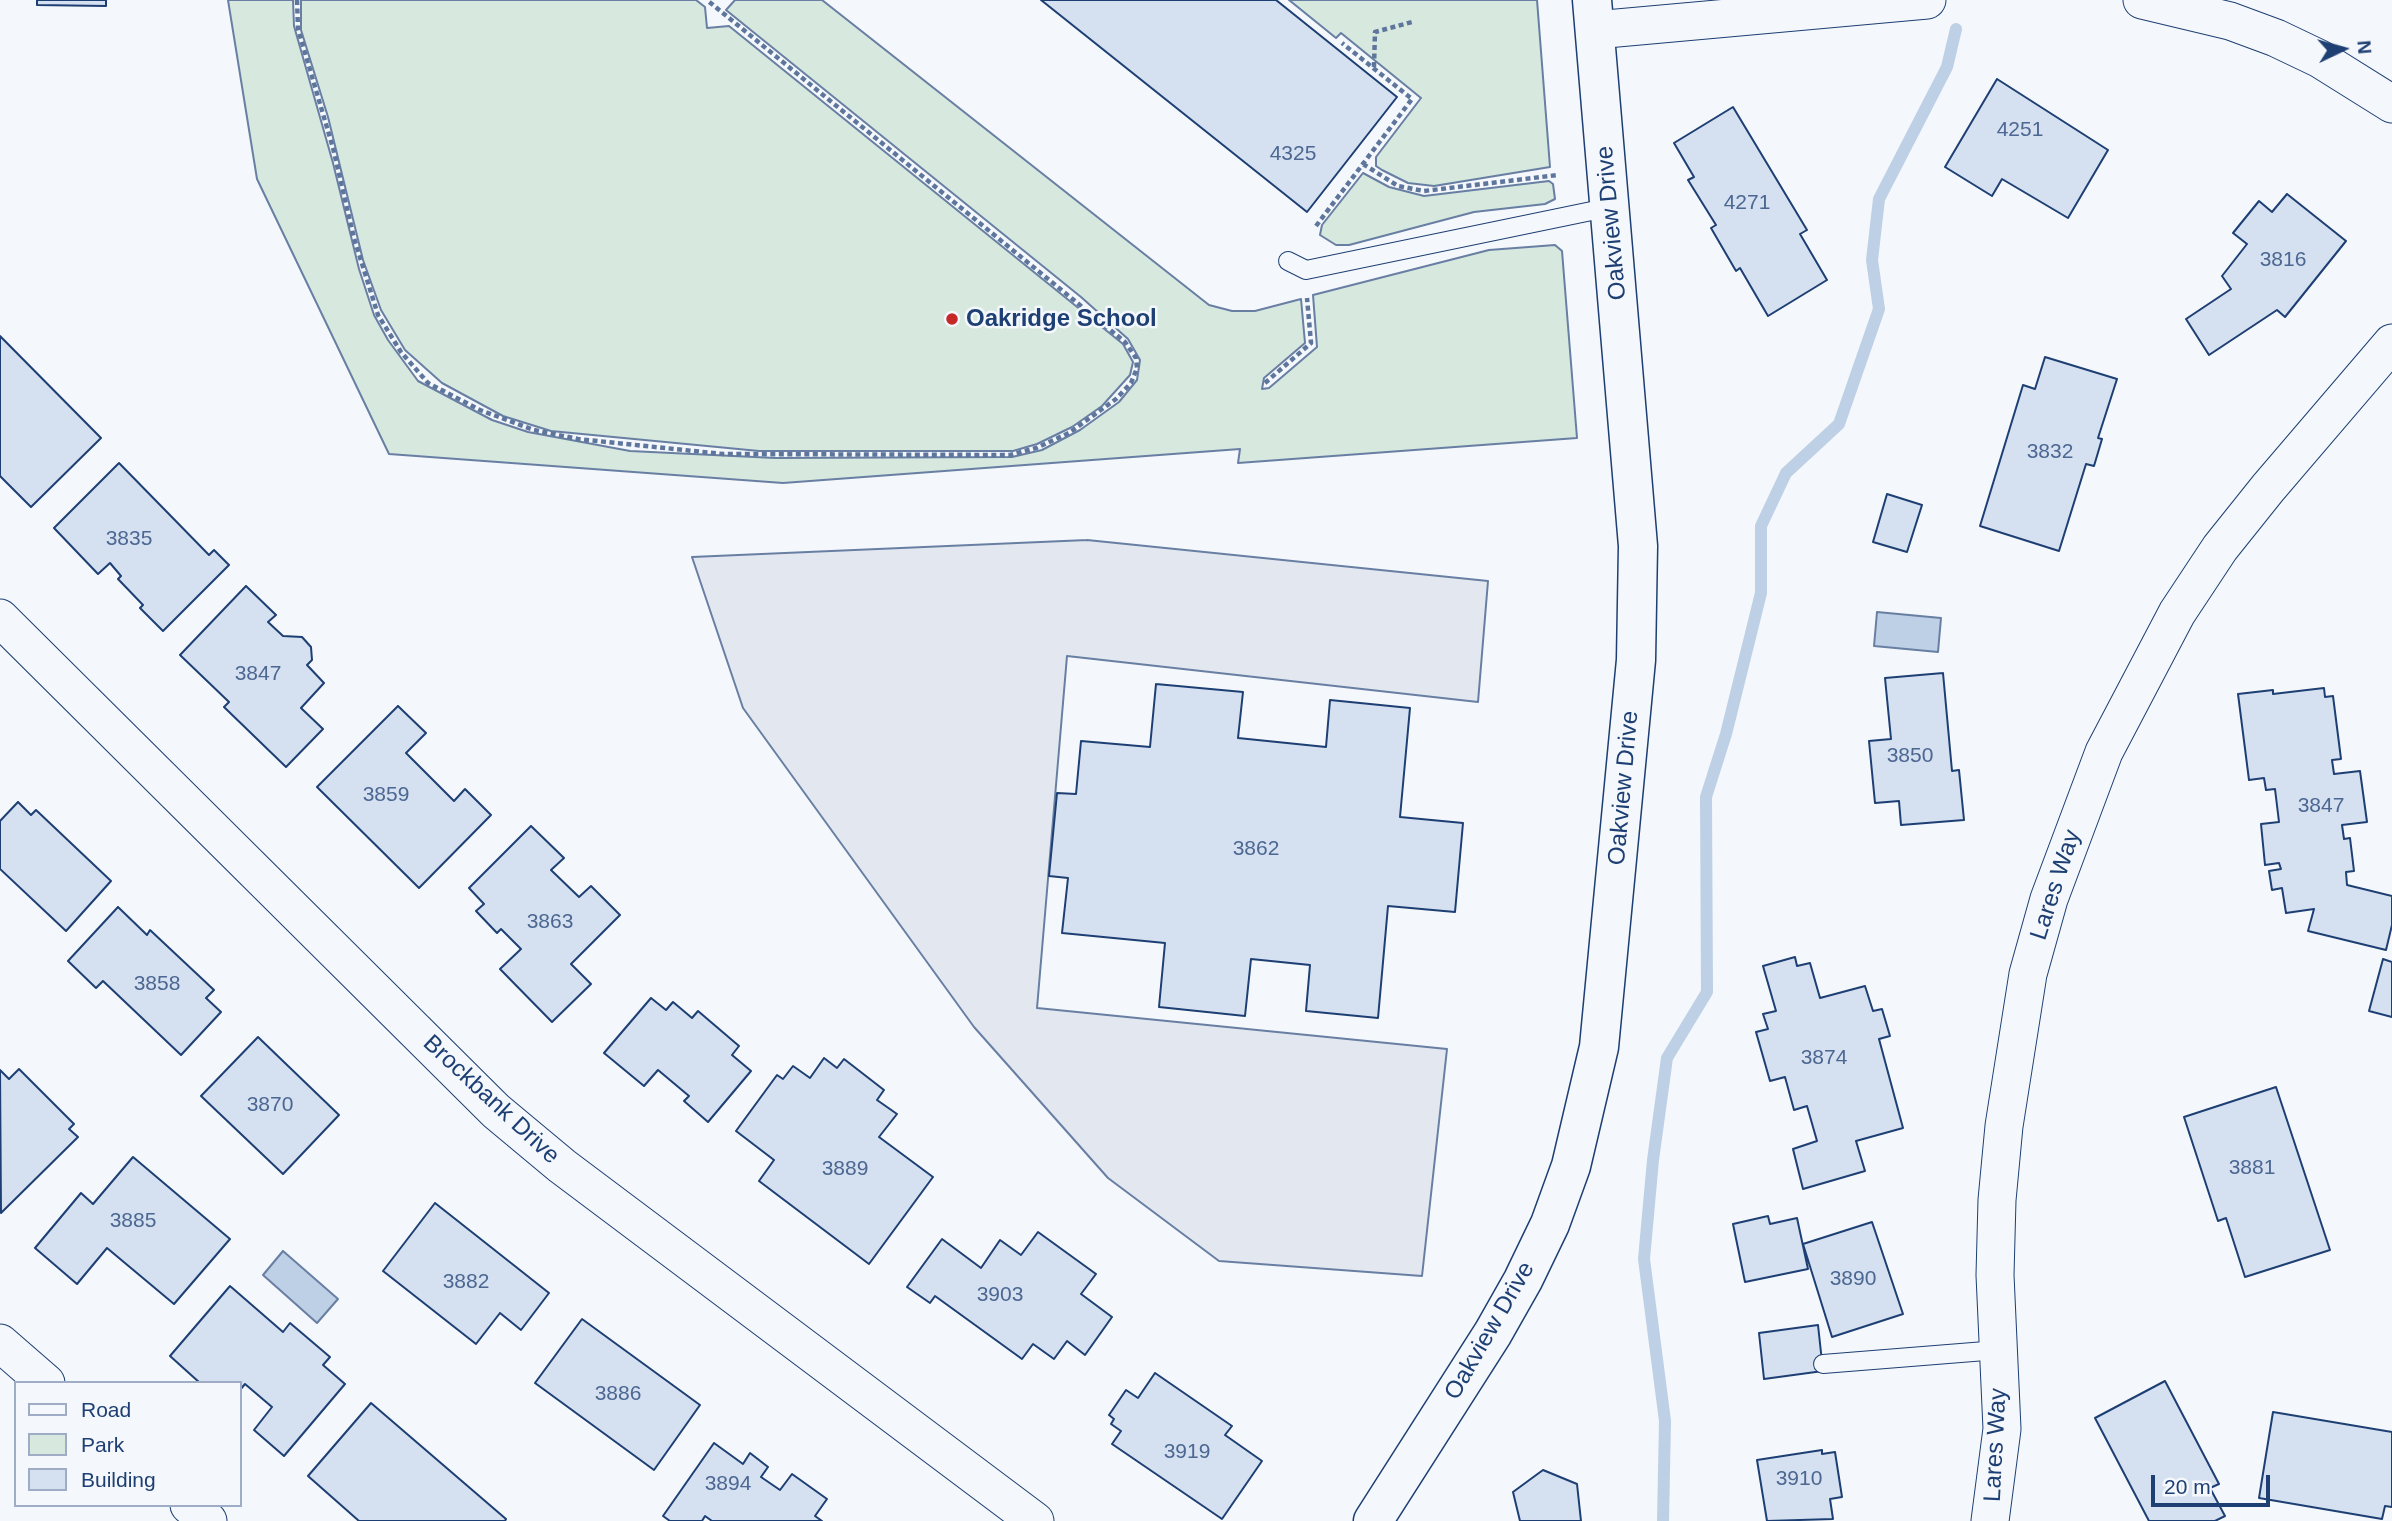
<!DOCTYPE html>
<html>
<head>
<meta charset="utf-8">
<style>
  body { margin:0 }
  #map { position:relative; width:2392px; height:1521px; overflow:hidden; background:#f4f7fb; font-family:Arial,sans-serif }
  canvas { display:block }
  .legend { position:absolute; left:14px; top:1381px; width:228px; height:126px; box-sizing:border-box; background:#f4f7fb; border:2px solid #9eadc5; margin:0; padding:9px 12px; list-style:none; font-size:21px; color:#1d3f73 }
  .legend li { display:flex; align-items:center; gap:14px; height:35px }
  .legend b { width:35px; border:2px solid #9eadc5 }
  .north { position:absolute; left:2308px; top:14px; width:70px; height:70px; -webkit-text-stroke:5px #f4f7fb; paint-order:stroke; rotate:85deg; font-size:19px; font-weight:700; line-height:28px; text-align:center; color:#1d3f73 }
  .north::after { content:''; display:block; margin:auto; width:24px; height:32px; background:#1d3f73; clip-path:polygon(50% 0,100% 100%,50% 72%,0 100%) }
  .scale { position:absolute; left:2151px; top:1475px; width:119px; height:32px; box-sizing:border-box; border:4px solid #1d3f73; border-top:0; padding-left:9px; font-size:21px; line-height:24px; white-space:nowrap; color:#1d3f73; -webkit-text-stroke:5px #f4f7fb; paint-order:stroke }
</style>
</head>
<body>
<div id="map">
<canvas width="2392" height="1521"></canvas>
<ul class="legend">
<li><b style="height:9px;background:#f4f7fb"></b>Road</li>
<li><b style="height:19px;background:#d7e8df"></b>Park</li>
<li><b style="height:19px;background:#d5e0f0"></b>Building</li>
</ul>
<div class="north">N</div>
<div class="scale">20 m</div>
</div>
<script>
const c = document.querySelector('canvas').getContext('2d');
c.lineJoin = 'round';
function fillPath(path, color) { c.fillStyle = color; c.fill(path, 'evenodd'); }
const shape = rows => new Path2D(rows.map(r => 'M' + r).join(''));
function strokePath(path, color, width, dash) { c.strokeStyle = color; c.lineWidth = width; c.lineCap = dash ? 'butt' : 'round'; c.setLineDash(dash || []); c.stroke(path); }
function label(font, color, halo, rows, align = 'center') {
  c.font = font + ' Arial,sans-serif'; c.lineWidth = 5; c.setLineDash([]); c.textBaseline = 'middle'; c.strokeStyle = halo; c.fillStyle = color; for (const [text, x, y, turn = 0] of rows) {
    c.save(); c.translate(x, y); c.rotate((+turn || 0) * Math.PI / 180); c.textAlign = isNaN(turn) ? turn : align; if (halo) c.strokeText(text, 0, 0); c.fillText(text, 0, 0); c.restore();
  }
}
const green = shape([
  [228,0,293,0,294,26,333,163,359,269,374,315,388,340,418,381,492,420,528,432,630,451,775,458,1012,457,1042,450,1080,430,1119,402,1137,380,1140,360,1128,339,1081,297,726,10,735,0,822,0,1209,305,1232,311,1255,311,1301,299,1305,343,1264,378,1262,389,1269,388,1317,347,1313,295,1489,250,1555,245,1562,251,1577,438,1238,463,1240,449,783,483,389,454,257,179,228,0],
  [301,0,696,0,705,7,707,28,729,26,1123,344,1133,362,1130,375,1102,406,1072,427,1037,444,1013,451,759,451,551,431,503,416,442,383,405,350,381,310,363,260,328,117,301,30,301,0],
  [1289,0,1537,0,1550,167,1434,186,1408,183,1382,170,1376,166,1376,157,1421,98,1341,33,1336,38,1289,0],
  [1363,173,1389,187,1424,196,1549,181,1553,184,1555,199,1545,204,1474,212,1349,245,1336,245,1320,235,1322,225,1363,173]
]);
const parking = shape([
  [1087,540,1488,581,1478,702,1067,656,1037,1008,1447,1049,1422,1276,1219,1261,1108,1178,974,1027,743,708,692,557,1087,540]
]);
const water = shape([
  [1877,612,1941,618,1938,652,1874,646,1877,612],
  [283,1251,338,1299,317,1323,263,1275,283,1251]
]);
const stream = shape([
  [1663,1521,1665,1421,1644,1259,1653,1160,1667,1058,1707,992,1706,797,1726,734,1761,593,1761,526,1786,473,1839,424,1879,309,1872,260,1879,199,1947,67,1956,29]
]);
const building = shape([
  [37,0,106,0,106,6,37,5,37,0],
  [1041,0,1276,0,1397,97,1307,212,1041,0],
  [1997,79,2108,150,2068,218,2002,179,1992,196,1945,167,1997,79],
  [1733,107,1807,230,1800,234,1827,280,1768,316,1740,268,1736,271,1711,228,1716,225,1688,180,1694,177,1674,143,1733,107],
  [2287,194,2346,241,2285,317,2277,310,2209,355,2186,319,2231,289,2222,276,2247,244,2233,233,2259,201,2272,212,2287,194],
  [0,336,101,438,31,507,0,476,0,336],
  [2045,357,2117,379,2098,438,2102,439,2094,466,2086,464,2059,551,1980,526,2023,385,2035,389,2045,357],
  [119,463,209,555,214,550,229,565,163,631,140,608,143,605,118,579,121,576,110,563,98,574,54,528,119,463],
  [1887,494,1922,505,1907,552,1873,542,1887,494],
  [246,586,276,615,268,622,283,636,302,637,311,647,312,660,307,665,324,683,301,708,323,729,286,767,224,707,229,702,180,655,246,586],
  [1943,673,1952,771,1959,770,1964,820,1901,825,1899,801,1875,803,1869,741,1891,739,1885,678,1943,673],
  [1156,684,1243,692,1238,738,1326,747,1330,700,1410,708,1400,817,1463,823,1455,912,1388,906,1378,1018,1306,1011,1310,965,1251,959,1245,1016,1159,1007,1165,943,1062,933,1068,878,1049,876,1057,793,1076,794,1081,741,1150,747,1156,684],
  [2324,688,2325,697,2333,696,2341,759,2332,760,2334,774,2360,771,2367,822,2342,825,2344,839,2350,838,2354,871,2346,872,2347,885,2392,896,2392,925,2386,950,2308,931,2314,909,2286,913,2282,888,2272,890,2269,871,2281,869,2279,863,2265,865,2261,824,2279,822,2275,789,2266,790,2264,778,2249,780,2238,694,2273,690,2273,694,2324,688],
  [398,706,426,733,406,753,454,801,465,789,491,815,419,888,317,787,398,706],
  [18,802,31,815,36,810,111,881,66,931,0,869,0,821,18,802],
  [531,826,564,858,551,870,579,897,591,886,620,915,571,964,591,984,552,1022,500,969,521,949,501,929,497,933,476,911,484,904,469,888,531,826],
  [118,907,147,935,150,930,214,990,206,998,221,1012,181,1055,103,981,96,988,68,961,118,907],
  [1795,957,1797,966,1810,963,1820,998,1865,986,1873,1011,1882,1009,1890,1036,1879,1039,1903,1128,1856,1141,1865,1171,1803,1189,1793,1149,1817,1141,1807,1106,1794,1110,1785,1077,1770,1081,1756,1032,1768,1029,1763,1014,1776,1011,1763,966,1795,957],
  [2383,959,2392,962,2392,1017,2369,1011,2383,959],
  [651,998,666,1010,673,1002,692,1018,698,1011,739,1046,732,1055,751,1071,708,1122,684,1101,689,1096,658,1070,644,1086,604,1053,651,998],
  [258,1037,339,1115,283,1174,201,1096,258,1037],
  [824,1058,837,1068,844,1059,884,1090,877,1100,897,1114,879,1137,933,1177,869,1264,759,1181,774,1160,736,1131,777,1075,783,1079,793,1066,810,1078,824,1058],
  [19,1069,74,1124,69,1129,78,1137,1,1213,0,1070,9,1079,19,1069],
  [2276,1087,2330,1250,2245,1277,2226,1218,2218,1221,2184,1117,2276,1087],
  [133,1157,230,1239,174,1304,107,1248,77,1284,35,1248,81,1193,93,1204,133,1157],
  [435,1203,549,1293,521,1330,500,1313,476,1344,383,1271,435,1203],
  [1768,1216,1770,1224,1797,1218,1808,1269,1745,1282,1733,1224,1768,1216],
  [1872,1222,1903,1314,1832,1337,1803,1244,1872,1222],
  [1038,1232,1096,1274,1081,1294,1112,1317,1085,1355,1067,1341,1054,1359,1033,1344,1022,1359,935,1296,930,1303,907,1287,942,1239,981,1268,1000,1240,1021,1255,1038,1232],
  [230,1286,283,1332,290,1323,330,1357,323,1365,345,1384,284,1456,254,1430,272,1407,245,1384,240,1390,240,1383,200,1383,170,1356,230,1286],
  [582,1319,700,1405,654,1470,535,1383,582,1319],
  [1818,1325,1823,1371,1764,1379,1759,1333,1818,1325],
  [1155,1373,1232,1426,1225,1435,1262,1461,1222,1519,1112,1444,1121,1431,1111,1424,1114,1419,1109,1415,1126,1390,1138,1398,1155,1373],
  [2165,1381,2219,1484,2210,1488,2225,1516,2215,1521,2149,1521,2095,1418,2165,1381],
  [371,1403,506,1519,505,1521,359,1521,308,1476,371,1403],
  [2273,1412,2392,1432,2392,1507,2385,1506,2382,1519,2259,1498,2273,1412],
  [714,1443,743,1464,750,1453,768,1467,761,1477,780,1490,792,1474,827,1499,815,1516,822,1521,712,1521,705,1516,702,1521,670,1521,663,1516,714,1443],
  [1822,1450,1822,1454,1835,1452,1842,1497,1830,1499,1833,1519,1767,1521,1757,1460,1822,1450],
  [1543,1470,1577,1484,1581,1521,1520,1521,1513,1492,1543,1470]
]);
const path = shape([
  [297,0,298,29,333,148,354,238,378,315,401,352,428,383,480,410,534,430,578,439,723,454,1010,455,1036,448,1069,433,1116,399,1131,383,1137,368,1136,358,1125,342,707,0],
  [1374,67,1375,32,1412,22],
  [1363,164,1398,186,1424,191,1558,175],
  [1316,226,1412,99,1342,43],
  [1265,383,1311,343,1307,298]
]);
const lane = shape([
  [1288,261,1306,270,1611,207],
  [1823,1364,1998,1350]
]);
const street = shape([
  [2142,0,2230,21,2276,38,2320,59,2392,104],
  [1595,30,1927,0],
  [0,618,496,1111,562,1166,1035,1521],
  [0,1343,46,1383],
  [189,1505,208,1521],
  [1990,1521,2002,1429,1995,1275,1997,1200,2004,1126,2028,974,2049,899,2104,752,2177,613,2220,548,2268,488,2392,343]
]);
const secondary = shape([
  [1373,1521,1493,1333,1523,1280,1550,1224,1571,1166,1599,1047,1636,660,1638,546,1592,0]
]);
const markers = [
  [952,319,7,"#c62828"]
];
const numberNames = [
  ["4251",2020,130],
  ["4325",1293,154],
  ["4271",1747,203],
  ["3816",2283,260],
  ["3832",2050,452],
  ["3835",129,539],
  ["3847",258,674],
  ["3850",1910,756],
  ["3859",386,795],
  ["3847",2321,806],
  ["3862",1256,849],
  ["3863",550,922],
  ["3858",157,984],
  ["3874",1824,1058],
  ["3870",270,1105],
  ["3881",2252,1168],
  ["3889",845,1169],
  ["3885",133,1221],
  ["3890",1853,1279],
  ["3882",466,1282],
  ["3903",1000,1295],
  ["3886",618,1394],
  ["3919",1187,1452],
  ["3910",1799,1479],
  ["3894",728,1484]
];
const streetNames = [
  ["Oakview Drive",1612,223,-95],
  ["Oakview Drive",1624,788,-85],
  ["Lares Way",2056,885,-72],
  ["Brockbank Drive",491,1100,43],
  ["Oakview Drive",1490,1331,-60],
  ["Lares Way",1996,1445,-87]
];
const poiNames = [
  ["Oakridge School",966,319]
];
fillPath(green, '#d7e8df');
strokePath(green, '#687fa3', 2);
fillPath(parking, '#e3e8f0');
strokePath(parking, '#687fa3', 2);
fillPath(water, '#bed0e5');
strokePath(water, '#687fa3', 2);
strokePath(stream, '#bed0e5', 12);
fillPath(building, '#d5e0f0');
strokePath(building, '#1d3f73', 2);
strokePath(lane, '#1d3f73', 20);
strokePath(street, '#1d3f73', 39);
strokePath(secondary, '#1d3f73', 41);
strokePath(path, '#5e769c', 4.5, [5, 3.5]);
strokePath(lane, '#f4f7fb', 18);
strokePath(street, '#f4f7fb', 37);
strokePath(secondary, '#f4f7fb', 38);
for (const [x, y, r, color] of markers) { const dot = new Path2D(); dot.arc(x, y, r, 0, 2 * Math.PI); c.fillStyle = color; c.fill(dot); strokePath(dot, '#f4f7fb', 2.5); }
label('21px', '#4b6792', null, numberNames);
label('24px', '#1d3f73', '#f4f7fb', streetNames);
label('bold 24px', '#1d3f73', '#f4f7fb', poiNames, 'left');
</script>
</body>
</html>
